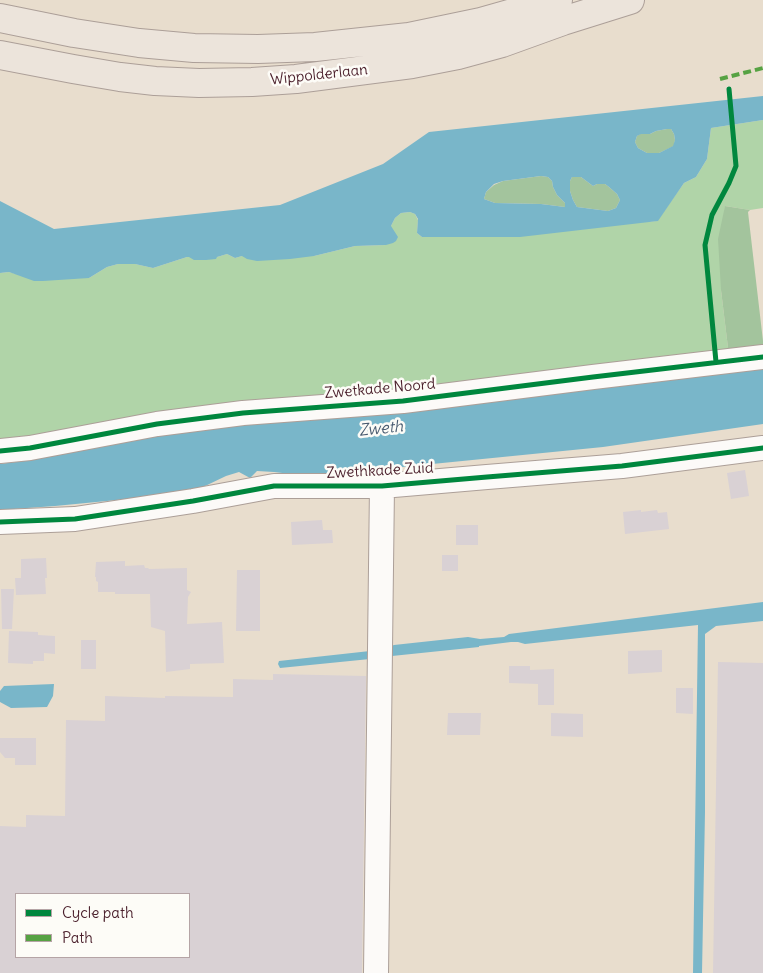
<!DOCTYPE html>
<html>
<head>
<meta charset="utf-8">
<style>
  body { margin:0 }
  #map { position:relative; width:763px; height:973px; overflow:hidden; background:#e8ddcd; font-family:Delius,sans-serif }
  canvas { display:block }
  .legend { position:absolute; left:15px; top:893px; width:175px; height:65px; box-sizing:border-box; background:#fdfcf7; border:1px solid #b5a4a5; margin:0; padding:6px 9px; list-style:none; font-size:15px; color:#4a1f2b }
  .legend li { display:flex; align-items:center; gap:10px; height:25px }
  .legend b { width:25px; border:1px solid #b5a4a5 }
</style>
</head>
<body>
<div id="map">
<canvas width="763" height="973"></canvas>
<ul class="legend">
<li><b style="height:6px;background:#00873e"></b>Cycle path</li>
<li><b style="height:6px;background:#56a243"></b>Path</li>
</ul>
</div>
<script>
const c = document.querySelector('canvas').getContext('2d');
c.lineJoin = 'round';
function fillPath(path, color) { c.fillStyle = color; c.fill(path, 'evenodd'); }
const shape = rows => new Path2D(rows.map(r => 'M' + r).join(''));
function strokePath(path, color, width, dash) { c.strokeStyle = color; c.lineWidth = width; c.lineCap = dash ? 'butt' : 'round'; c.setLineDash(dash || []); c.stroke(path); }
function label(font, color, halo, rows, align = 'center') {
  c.font = font + ' Delius,sans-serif'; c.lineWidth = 5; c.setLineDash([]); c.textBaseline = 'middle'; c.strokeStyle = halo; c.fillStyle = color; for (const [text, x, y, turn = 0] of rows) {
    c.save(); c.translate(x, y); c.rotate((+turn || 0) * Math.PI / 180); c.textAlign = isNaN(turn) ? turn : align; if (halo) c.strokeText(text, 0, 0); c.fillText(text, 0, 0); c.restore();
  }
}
const green = shape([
  [763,120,763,208,750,210,725,206,721,290,729,356,0,443,0,273,9,272,16,274,89,278,107,267,118,264,135,264,153,268,187,257,217,257,227,254,235,258,242,256,314,256,355,246,386,245,391,226,395,218,401,213,410,212,415,214,418,220,417,233,422,237,441,237,657,221,684,183,696,177,707,159,711,128]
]);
const forest = shape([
  [667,129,671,129,674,134,675,140,674,146,659,153,647,153,638,148,635,142,637,136,640,134,650,134,656,131],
  [541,176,548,177,552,181,553,187,557,195,565,203,565,207,541,204,495,203,484,199,486,192,494,185,503,181],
  [572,177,581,177,593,186,597,184,605,184,609,187,617,194,620,200,616,208,608,211,577,207,573,200,570,191,570,181],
  [725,206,750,210,748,212,763,341,763,355,729,356,721,290,718,239]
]);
const water = shape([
  [763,96,763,120,711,128,707,159,696,177,684,183,658,221,520,237,422,237,417,233,418,219,415,214,410,212,401,213,395,218,391,226,398,237,396,241,393,243,386,245,355,246,314,256,290,259,257,261,247,259,242,256,235,258,227,254,217,257,216,259,206,260,194,260,189,257,187,257,153,268,135,264,118,264,107,267,89,278,43,281,34,281,9,272,0,273,0,201,54,229,280,205,383,164,429,132],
  [667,129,671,129,674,134,675,140,673,146,659,153,647,153,638,148,635,142,637,136,641,134,650,134,656,131],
  [541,176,548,177,552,181,553,187,557,195,565,203,565,207,541,204,495,203,484,199,486,192,494,184,503,181],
  [572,177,581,177,593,186,597,184,605,184,609,187,617,194,620,200,616,208,608,211,577,207,573,200,570,191,570,181],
  [763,367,763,424,603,447,392,468,336,477,299,475,274,472,257,471,250,478,239,472,226,476,203,487,168,494,117,500,55,506,0,510,0,464,31,460,92,446,209,427],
  [763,602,763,621,716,626,705,634,705,812,702,973,693,973,698,625,525,644,518,642,511,642,479,646,479,647,392,656,391,646,394,645,468,637,480,639,504,637,509,634],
  [370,651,370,659,280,668,278,664,279,661],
  [54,684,53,696,47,707,11,708,0,702,0,691,4,686]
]);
const building = shape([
  [745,470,749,496,731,499,727,473],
  [641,510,641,512,657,510,658,513,667,512,669,529,625,534,623,512],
  [322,520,323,530,332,530,333,543,292,545,291,522],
  [456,525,478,525,478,545,456,545],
  [442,555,458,555,458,571,442,571],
  [46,558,47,578,45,578,46,594,16,595,15,578,21,578,21,559],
  [125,561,125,566,144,565,145,568,148,568,149,569,187,568,187,590,191,592,188,597,187,624,222,622,224,663,190,664,190,669,166,672,165,631,151,627,150,594,115,594,115,592,98,592,98,582,96,581,96,577,95,577,96,562],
  [237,570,260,570,260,631,236,631],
  [1,589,14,589,12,629,2,629],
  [9,631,38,632,38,635,55,636,55,654,44,653,44,661,33,661,33,664,8,663],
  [81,640,96,640,96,669,81,669],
  [662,650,662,672,628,674,628,651],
  [718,662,763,663,763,973,713,973],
  [509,666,530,666,530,670,554,669,554,705,538,705,538,684,509,683],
  [273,674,366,676,362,973,0,973,0,826,26,827,26,815,65,816,66,720,105,721,105,696,165,698,165,696,233,697,233,679,273,680],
  [16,894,189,894,189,957,16,957],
  [676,688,693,688,693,714,676,713],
  [448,713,481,713,480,735,447,735],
  [551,713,583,714,583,737,551,736],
  [0,738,36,738,36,765,15,765,15,758,5,758,0,752]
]);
const minor = shape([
  [0,451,30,448,157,424,243,413,403,401,593,377,763,357],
  [0,522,75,519,193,501,274,486,382,486,487,477,622,466,763,448],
  [376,973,382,486]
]);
const major = shape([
  [0,18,74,33,139,43,194,48,258,49,315,47,409,37,481,22,558,0],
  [0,55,73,69,120,77,155,81,199,83,252,82,296,79,412,64,458,55,502,43,563,21,630,0]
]);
const quiet = shape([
  [720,79,763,68]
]);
const cycleway = shape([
  [716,362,705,245,712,215,729,183,736,166,729,89],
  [0,451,30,448,157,424,243,413,403,401,593,377,763,357],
  [0,522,75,519,193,501,274,486,382,486,487,477,622,466,763,448]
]);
const streetNames = [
  ["Wippolderlaan",319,75,-6],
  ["Zwetkade Noord",380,389,-5],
  ["Zwethkade Zuid",380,471,-3]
];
const waterNames = [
  ["Zweth",381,429,-6]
];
fillPath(green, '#b0d4a8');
fillPath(forest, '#a3c49d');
fillPath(water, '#79b6c9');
fillPath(building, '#d9d1d4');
strokePath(minor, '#ac9f98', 26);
strokePath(major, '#ac9f98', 30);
strokePath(minor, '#fcfaf8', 24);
strokePath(major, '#ece4db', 28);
strokePath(quiet, '#56a243', 4, [8, 4]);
strokePath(cycleway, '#00873e', 5);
label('15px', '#4a1f2b', '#fdfcf7', streetNames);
label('italic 16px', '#4a5c71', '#fdfcf7', waterNames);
</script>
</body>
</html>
